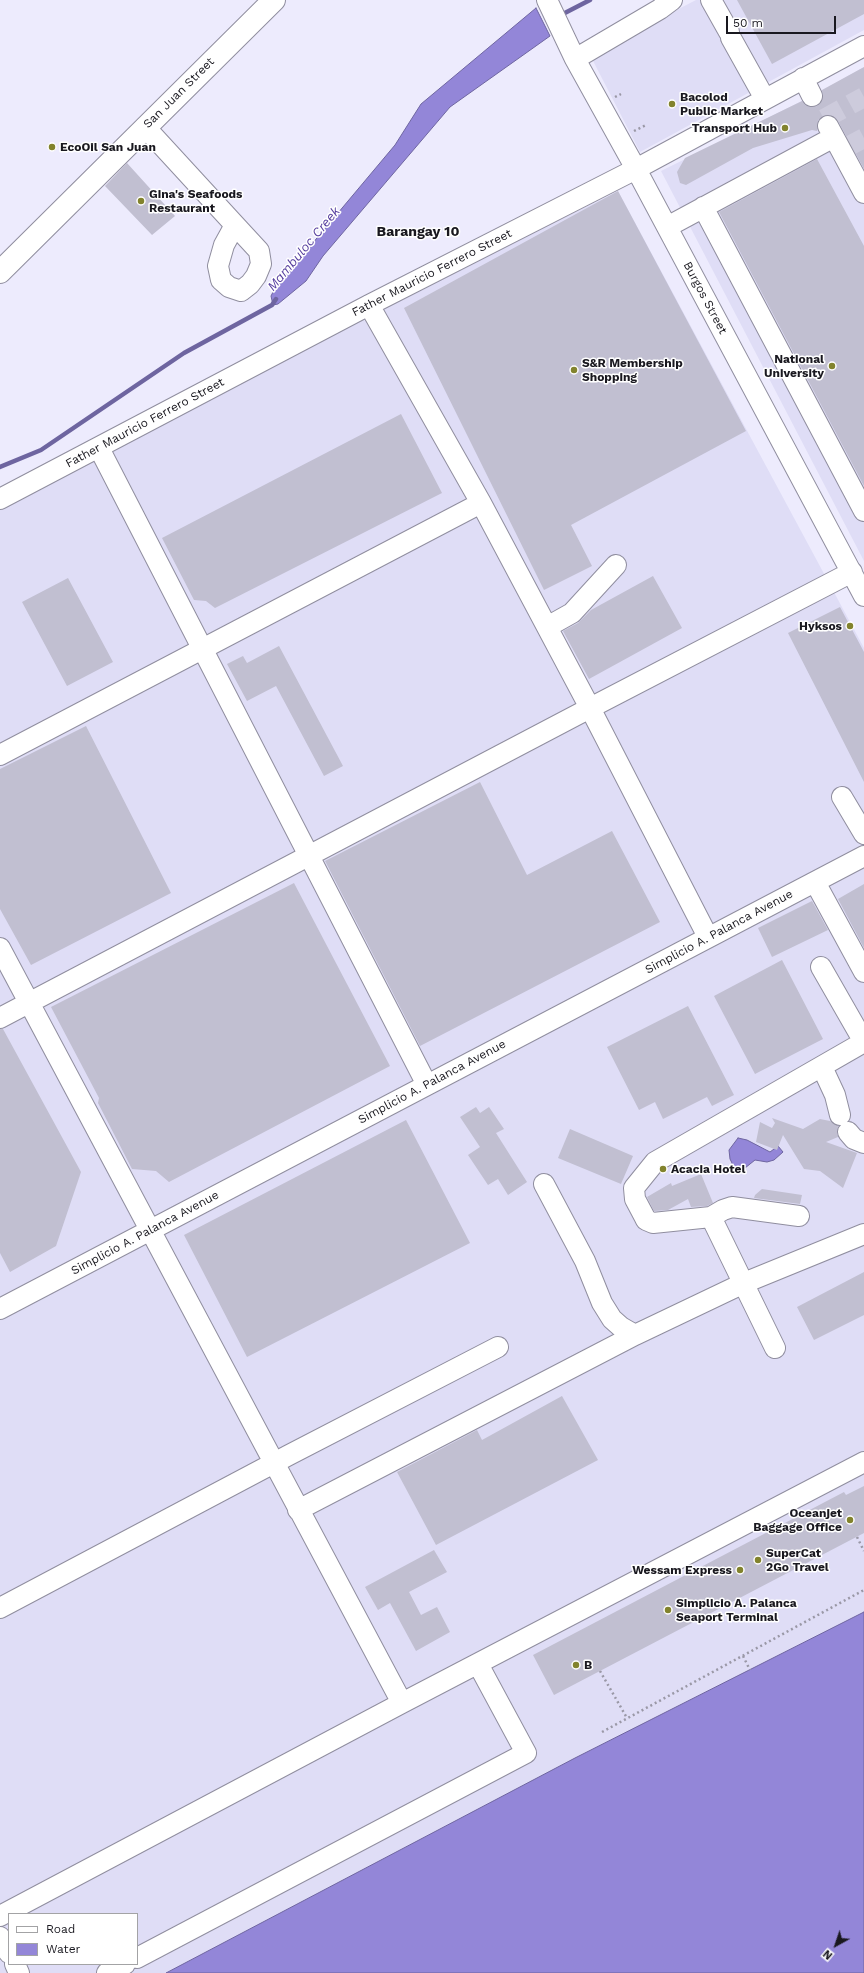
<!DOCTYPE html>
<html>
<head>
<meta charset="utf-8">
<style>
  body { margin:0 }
  #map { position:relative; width:864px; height:1973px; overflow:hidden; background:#edebfd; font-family:"Work Sans",sans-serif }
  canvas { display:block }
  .legend { position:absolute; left:8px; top:1913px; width:130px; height:52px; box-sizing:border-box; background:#fff; border:1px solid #a3a3a5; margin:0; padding:5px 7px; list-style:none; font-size:12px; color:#19181f }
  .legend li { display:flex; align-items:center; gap:8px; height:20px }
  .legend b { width:20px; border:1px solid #a3a3a5 }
  .north { position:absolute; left:816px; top:1925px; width:40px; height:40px; -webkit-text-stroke:3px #fff; paint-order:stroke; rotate:220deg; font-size:11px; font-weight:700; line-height:16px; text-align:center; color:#19181f }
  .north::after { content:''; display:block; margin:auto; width:14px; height:18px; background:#19181f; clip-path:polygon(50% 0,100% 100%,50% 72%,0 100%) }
  .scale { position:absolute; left:726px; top:16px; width:110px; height:18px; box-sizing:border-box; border:2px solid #19181f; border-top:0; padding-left:5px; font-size:12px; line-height:14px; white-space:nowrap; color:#19181f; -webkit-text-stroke:3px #fff; paint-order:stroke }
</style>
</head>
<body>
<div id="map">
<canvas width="864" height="1973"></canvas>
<ul class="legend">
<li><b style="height:5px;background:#fff"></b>Road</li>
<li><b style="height:11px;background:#9386d8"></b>Water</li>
</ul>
<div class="north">N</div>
<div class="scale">50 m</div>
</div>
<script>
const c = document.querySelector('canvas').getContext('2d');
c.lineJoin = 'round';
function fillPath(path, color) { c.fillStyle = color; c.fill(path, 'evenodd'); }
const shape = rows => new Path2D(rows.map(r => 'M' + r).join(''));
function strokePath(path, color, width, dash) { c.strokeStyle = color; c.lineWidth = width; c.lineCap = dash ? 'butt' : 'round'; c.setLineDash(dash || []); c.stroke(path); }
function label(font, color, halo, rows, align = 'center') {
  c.font = font + ' "Work Sans",sans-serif'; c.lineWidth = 3; c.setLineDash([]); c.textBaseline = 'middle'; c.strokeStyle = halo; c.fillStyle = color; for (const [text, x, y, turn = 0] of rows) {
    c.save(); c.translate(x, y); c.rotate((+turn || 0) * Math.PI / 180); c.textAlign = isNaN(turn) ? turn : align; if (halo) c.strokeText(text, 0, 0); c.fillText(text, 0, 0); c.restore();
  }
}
const built = shape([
  [696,0,864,0,864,30,640,152,590,55],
  [864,67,864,561,661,171,812,96],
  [618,191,864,648,864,1612,575,1758,166,1973,0,1973,0,497],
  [9,1914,137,1914,137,1964,9,1964]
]);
const water = shape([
  [536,8,550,36,450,107,323,256,306,281,278,304,273,305,271,296,275,288,395,145,421,104,536,8],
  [738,1138,747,1140,770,1152,778,1146,783,1152,774,1160,767,1162,755,1160,745,1168,734,1167,730,1159,729,1150,738,1138],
  [864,1612,864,1973,166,1973,575,1758,864,1612]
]);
const stream = shape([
  [559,16,590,0],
  [0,467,41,450,184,353,272,305,276,299]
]);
const building = shape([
  [737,0,864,0,864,14,772,64],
  [864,67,864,169,838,121,834,116,828,115,818,120,817,131,812,130,753,148,686,185,680,183,677,172,685,158,802,101,805,105,811,107,817,106,823,97,822,90],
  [817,159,864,246,864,486,719,212],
  [127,163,175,216,152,235,105,186],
  [618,191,746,431,571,525,592,566,544,590,404,308],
  [401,414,442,493,215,608,206,601,194,600,162,538],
  [653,576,682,628,589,679,563,631,578,623,591,610],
  [68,578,113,662,67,686,22,602],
  [840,607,864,652,864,782,788,633],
  [279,646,343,766,324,776,276,686,247,701,227,664,243,656,247,663],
  [86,726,171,893,31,965,0,909,0,769],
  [480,782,527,875,612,831,660,922,420,1046,325,861],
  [294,883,390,1066,169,1182,156,1171,132,1169,98,1103,99,1098,51,1007],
  [864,884,864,948,838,899],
  [812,901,828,930,772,957,758,928],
  [782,960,823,1039,755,1074,714,996],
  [688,1006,734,1095,712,1106,707,1097,663,1119,655,1102,639,1110,607,1047],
  [0,1029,3,1029,81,1172,56,1246,10,1272,0,1253],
  [476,1107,480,1113,489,1107,504,1129,496,1133,527,1182,508,1195,498,1179,488,1185,468,1155,480,1147,460,1117],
  [772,1118,803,1129,820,1119,830,1121,838,1126,837,1134,838,1137,826,1142,857,1153,843,1188,820,1171,804,1169,783,1135,777,1150,756,1142,760,1122,772,1128,775,1123],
  [406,1120,470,1243,247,1357,184,1235],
  [570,1129,633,1156,621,1184,558,1158],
  [701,1174,713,1203,707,1206,691,1207,688,1199,668,1210,654,1211,647,1197,671,1183,672,1186],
  [762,1189,802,1195,800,1204,754,1198,755,1195],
  [864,1272,864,1315,814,1340,797,1307],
  [562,1396,598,1460,436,1545,397,1472,477,1430,482,1440],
  [864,1486,864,1533,554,1695,533,1655,844,1492,846,1495],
  [434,1550,447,1572,409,1592,421,1615,437,1607,450,1632,416,1651,390,1603,378,1610,365,1587]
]);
const minorTunnel = shape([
  [824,119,864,97],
  [849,146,864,138]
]);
const path = shape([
  [615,97,621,94],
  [634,131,646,125],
  [857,1537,864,1551],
  [743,1656,750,1670],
  [600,1671,627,1718],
  [602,1732,864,1590]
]);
const minor = shape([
  [547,0,575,59,636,169,864,596],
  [711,0,729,32],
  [731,38,765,99],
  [575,59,660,9,672,0],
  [803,78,812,96],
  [828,126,864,193],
  [145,127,235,225,259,251,261,264,256,276,250,284,241,291,229,287,221,280,218,266,224,245,235,225],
  [703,207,864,511],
  [667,227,834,137],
  [369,305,481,503,590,708,708,937],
  [99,448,427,1085],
  [0,499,369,305,636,169,864,46],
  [547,627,572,613,616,565],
  [0,755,481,503],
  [842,797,864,834],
  [815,882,864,972],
  [0,948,402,1703],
  [821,967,864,1042],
  [0,1018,590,708,852,572],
  [822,1067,835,1095,840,1115],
  [848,1132,854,1139,864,1143],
  [544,1184,585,1261,602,1303,612,1319,621,1327,635,1335],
  [711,1217,653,1223,646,1220,644,1216,635,1199,634,1188,655,1162,864,1042],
  [0,1309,864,856],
  [775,1348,711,1217,723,1210,732,1207,799,1216],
  [298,1510,635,1335,744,1283,864,1234],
  [0,1608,289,1455,498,1347],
  [0,1916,402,1703,864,1462],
  [0,1937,9,1953],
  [137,1958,526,1753,478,1664],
  [15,1964,19,1973],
  [107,1973,125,1964]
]);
const major = shape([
  [0,272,274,0]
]);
const markers = [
  [672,104,4,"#82832d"],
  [785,128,4,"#82832d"],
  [52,147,4,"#82832d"],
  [141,201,4,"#82832d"],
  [832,366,4,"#82832d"],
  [574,370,4,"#82832d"],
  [850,626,4,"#82832d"],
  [663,1169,4,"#82832d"],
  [850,1520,4,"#82832d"],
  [758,1560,4,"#82832d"],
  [740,1570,4,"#82832d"],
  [668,1610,4,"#82832d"],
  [576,1665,4,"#82832d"]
];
const streetNames = [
  ["San Juan Street",179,93,-45],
  ["Father Mauricio Ferrero Street",432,273,-27],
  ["Burgos Street",705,298,62],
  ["Father Mauricio Ferrero Street",145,423,-28],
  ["Simplicio A. Palanca Avenue",719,932,-28],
  ["Simplicio A. Palanca Avenue",432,1082,-28],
  ["Simplicio A. Palanca Avenue",145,1233,-28]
];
const poiNames = [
  ["Bacolod",680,97],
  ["Public Market",680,111],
  ["Transport Hub",777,128,"right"],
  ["EcoOil San Juan",60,147],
  ["Gina's Seafoods",149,194],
  ["Restaurant",149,208],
  ["National",824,359,"right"],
  ["University",824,373,"right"],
  ["S&R Membership",582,363],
  ["Shopping",582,377],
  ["Hyksos",842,626,"right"],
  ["Acacia Hotel",671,1169],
  ["Oceanjet",842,1513,"right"],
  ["Baggage Office",842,1527,"right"],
  ["SuperCat",766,1553],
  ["2Go Travel",766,1567],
  ["Wessam Express",732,1570,"right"],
  ["Simplicio A. Palanca",676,1603],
  ["Seaport Terminal",676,1617],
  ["B",584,1665]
];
const waterNames = [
  ["Mambuloc Creek",304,249,-50]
];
const quarterNames = [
  ["Barangay 10",418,232]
];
fillPath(built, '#dfddf6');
fillPath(water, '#9386d8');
strokePath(water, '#6e65a0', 1);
strokePath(stream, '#6e65a0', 4.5);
fillPath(building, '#c1bfd1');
strokePath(minorTunnel, '#cdcbdc', 20, [20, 10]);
strokePath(minor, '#908e9f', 22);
strokePath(major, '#908e9f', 24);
strokePath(path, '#9a98a6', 2.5, [2, 3]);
strokePath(minor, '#fff', 20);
strokePath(major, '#fff', 22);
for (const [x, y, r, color] of markers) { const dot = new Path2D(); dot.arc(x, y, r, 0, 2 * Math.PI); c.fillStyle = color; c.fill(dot); strokePath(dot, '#fff', 1.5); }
label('12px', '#19181f', '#fff', streetNames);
label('bold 12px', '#19181f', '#fff', poiNames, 'left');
label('italic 13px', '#553d9e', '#fff', waterNames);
label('bold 14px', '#19181f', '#fff', quarterNames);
</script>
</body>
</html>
